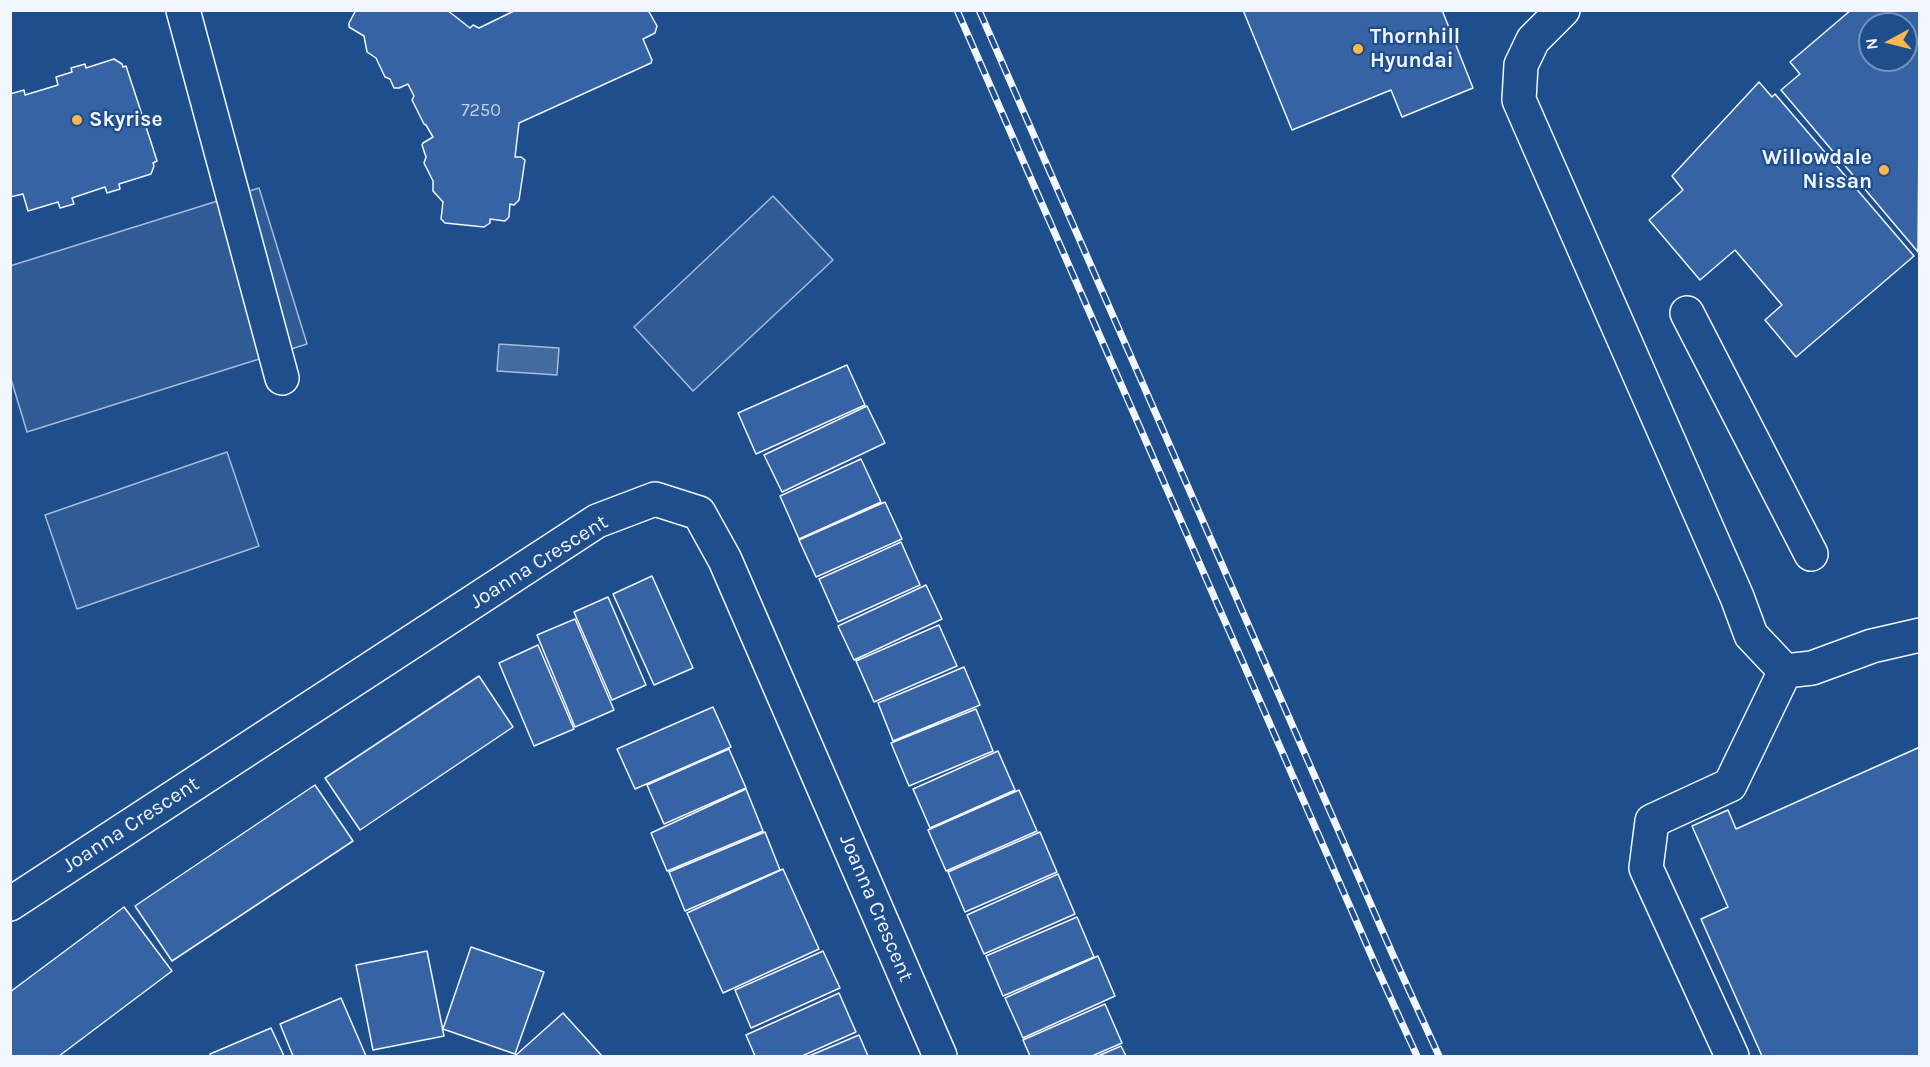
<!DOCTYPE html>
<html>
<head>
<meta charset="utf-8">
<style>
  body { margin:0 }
  #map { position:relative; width:1930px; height:1067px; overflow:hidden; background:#1f4e8c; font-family:Karla,sans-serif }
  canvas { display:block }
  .frame { position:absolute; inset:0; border:12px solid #f2f6ff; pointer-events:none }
  .north { position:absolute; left:1858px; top:12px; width:60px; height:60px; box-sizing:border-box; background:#1f4e8c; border:2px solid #7391ba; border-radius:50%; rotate:263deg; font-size:16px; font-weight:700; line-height:24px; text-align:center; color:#f2f6ff }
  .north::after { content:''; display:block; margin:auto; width:21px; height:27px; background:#ffb74d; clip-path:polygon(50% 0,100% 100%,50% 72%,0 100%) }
</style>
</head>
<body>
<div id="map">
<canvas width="1930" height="1067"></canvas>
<div class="frame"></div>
<div class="north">N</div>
</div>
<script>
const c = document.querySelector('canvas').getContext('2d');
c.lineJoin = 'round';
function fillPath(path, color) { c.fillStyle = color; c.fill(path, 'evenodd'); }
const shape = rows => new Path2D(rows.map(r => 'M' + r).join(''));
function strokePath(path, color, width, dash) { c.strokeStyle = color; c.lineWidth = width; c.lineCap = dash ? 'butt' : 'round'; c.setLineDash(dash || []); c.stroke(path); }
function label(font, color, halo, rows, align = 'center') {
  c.font = font + ' Karla,sans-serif'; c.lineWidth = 4.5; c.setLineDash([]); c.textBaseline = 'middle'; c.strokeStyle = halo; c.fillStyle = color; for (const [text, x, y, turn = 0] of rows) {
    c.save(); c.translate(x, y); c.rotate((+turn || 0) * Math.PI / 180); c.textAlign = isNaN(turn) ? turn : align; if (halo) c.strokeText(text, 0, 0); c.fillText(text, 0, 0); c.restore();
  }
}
const built = shape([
  [259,188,307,344,27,432,11,379,10,266,259,188],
  [773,196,833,260,693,391,634,327,773,196],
  [227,452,259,546,77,609,45,515,227,452]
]);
const water = shape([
  [499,344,559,348,557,375,497,371,499,344]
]);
const building = shape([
  [356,10,447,10,470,28,473,25,479,28,516,10,648,10,657,26,655,33,643,39,652,60,651,63,519,123,515,157,521,157,525,160,519,200,514,205,510,204,509,217,505,221,490,219,490,223,484,227,445,223,441,219,443,202,433,191,433,181,424,163,426,157,422,145,423,143,433,137,426,125,424,124,412,100,414,96,408,84,399,88,394,88,390,79,385,77,376,58,367,52,364,36,349,27,349,23,356,10],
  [1243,10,1442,10,1473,88,1402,117,1391,90,1292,130,1243,10],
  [1851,10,1920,10,1918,252,1781,90,1800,74,1790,62,1851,10],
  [1870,24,1906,24,1906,60,1870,60,1870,24],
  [114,59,122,64,123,67,126,66,150,139,157,161,153,163,154,166,151,174,119,184,120,189,107,193,105,187,72,198,74,204,60,208,58,202,28,211,23,194,10,197,10,94,24,90,25,95,58,85,56,77,72,72,71,68,85,64,86,68,114,59],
  [1759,82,1772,97,1775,94,1914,256,1796,357,1765,320,1782,305,1735,250,1700,280,1649,220,1683,190,1672,176,1759,82],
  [847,365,865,405,756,454,738,413,847,365],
  [867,406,885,443,782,492,764,455,867,406],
  [861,459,881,502,799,539,780,496,861,459],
  [885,502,902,539,816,577,799,540,885,502],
  [901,542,920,585,838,622,819,579,901,542],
  [652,576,693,668,654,685,613,594,652,576],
  [926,585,942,619,854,660,838,626,926,585],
  [608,597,646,685,612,700,574,612,608,597],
  [575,619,614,710,575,727,537,635,575,619],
  [939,625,957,666,874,702,856,661,939,625],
  [538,645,574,729,534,746,499,663,538,645],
  [964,667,980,705,893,741,878,703,964,667],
  [479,676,513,727,360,830,325,778,479,676],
  [713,707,731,747,635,789,617,749,713,707],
  [976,709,993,751,909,786,891,743,976,709],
  [1920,747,1920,1056,1762,1056,1701,919,1728,907,1692,826,1728,810,1736,829,1920,747],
  [729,749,746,788,664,824,647,785,729,749],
  [998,751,1015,790,930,828,913,789,998,751],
  [315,785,353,841,172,961,135,906,315,785],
  [746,789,763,831,667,871,651,833,746,789],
  [1019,790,1037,831,946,871,928,830,1019,790],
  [765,832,780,870,685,911,669,872,765,832],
  [1040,832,1057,872,965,912,948,872,1040,832],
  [783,869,819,949,723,993,687,913,783,869],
  [1058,874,1075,914,984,954,967,915,1058,874],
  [124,907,172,971,59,1056,10,1056,10,992,124,907],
  [1077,917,1094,957,1003,996,986,956,1077,917],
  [471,947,544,972,515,1054,443,1029,471,947],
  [427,951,444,1036,373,1050,356,965,427,951],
  [823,951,840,988,751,1028,735,990,823,951],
  [1098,956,1115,996,1023,1038,1005,998,1098,956],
  [839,993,856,1032,802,1056,755,1056,746,1035,839,993],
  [341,998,366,1056,293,1056,280,1024,341,998],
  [1105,1004,1122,1043,1092,1056,1030,1056,1023,1040,1105,1004],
  [563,1013,602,1056,518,1056,516,1055,563,1013],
  [271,1028,284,1056,211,1056,210,1054,271,1028],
  [859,1035,868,1056,809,1056,859,1035],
  [1121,1046,1126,1056,1098,1056,1121,1046]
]);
const minor = shape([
  [183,10,282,378],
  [1563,10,1533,40,1521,65,1519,100,1737,597,1751,635,1785,671,1812,668,1872,646,1920,635],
  [1687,313,1811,554],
  [10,904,597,521,655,499,699,513,725,560,940,1056],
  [1732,1056,1646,868,1652,821,1730,785,1785,671]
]);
const rail = shape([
  [957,10,1376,966,1417,1056],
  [979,10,1393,955,1439,1056]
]);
const markers = [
  [1358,49,6,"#ffb74d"],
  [77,120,6,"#ffb74d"],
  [1884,170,6,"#ffb74d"]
];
const numberNames = [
  ["7250",481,111]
];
const poiNames = [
  ["Thornhill",1370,37],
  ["Hyundai",1370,61],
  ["Skyrise",89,120],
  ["Willowdale",1872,158,"right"],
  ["Nissan",1872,182,"right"]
];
const streetNames = [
  ["Joanna Crescent",539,562,-32],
  ["Joanna Crescent",131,825,-33],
  ["Joanna Crescent",876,908,67]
];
fillPath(built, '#305b95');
strokePath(built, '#a8bbd7', 1.5);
fillPath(water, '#446ba0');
strokePath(water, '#a8bbd7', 1.5);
fillPath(building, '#3563a3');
strokePath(building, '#f2f6ff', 1.5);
strokePath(minor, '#f2f6ff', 36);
strokePath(minor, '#1f4e8c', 33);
strokePath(rail, '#f2f6ff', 7);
strokePath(rail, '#1f4e8c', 4.5, [14]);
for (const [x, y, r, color] of markers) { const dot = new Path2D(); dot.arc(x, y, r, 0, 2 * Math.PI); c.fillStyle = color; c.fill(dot); strokePath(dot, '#1f4e8c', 2); }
label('18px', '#c3d1e8', null, numberNames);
label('bold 21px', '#f2f6ff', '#1f4e8c', poiNames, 'left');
label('21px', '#f2f6ff', '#1f4e8c', streetNames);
</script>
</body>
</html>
